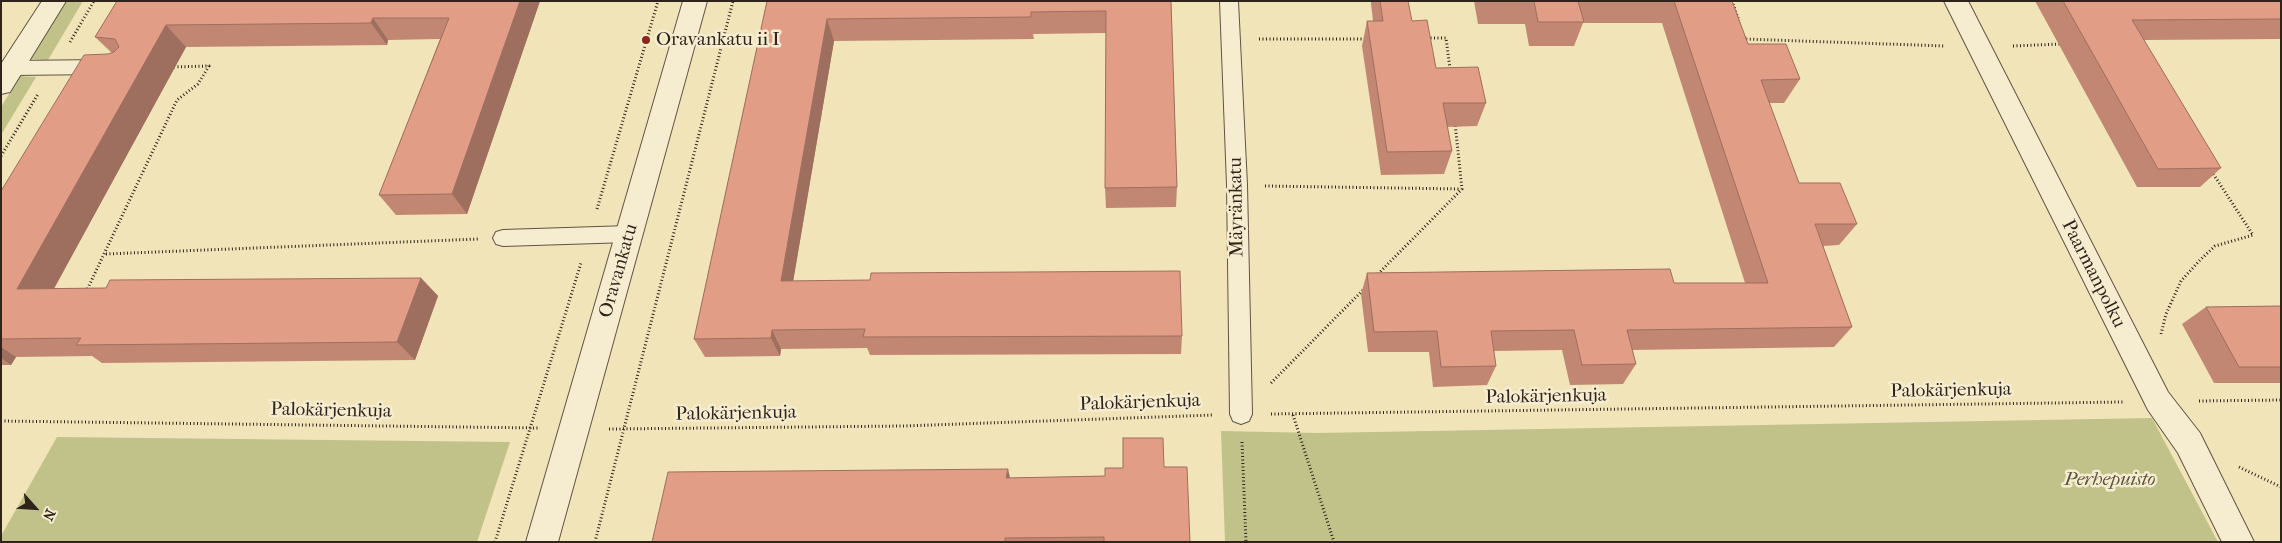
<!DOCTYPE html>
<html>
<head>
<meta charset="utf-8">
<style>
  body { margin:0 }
  #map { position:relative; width:2282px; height:543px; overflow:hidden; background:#f1e4b8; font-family:"IM FELL French Canon",serif }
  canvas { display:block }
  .frame { position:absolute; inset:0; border:2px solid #2f241c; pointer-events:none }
  .north { position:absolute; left:10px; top:483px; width:50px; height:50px; -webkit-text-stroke:4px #f6edd1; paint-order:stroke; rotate:116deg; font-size:14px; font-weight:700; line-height:20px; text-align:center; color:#2f241c }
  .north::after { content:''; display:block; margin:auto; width:18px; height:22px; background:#2f241c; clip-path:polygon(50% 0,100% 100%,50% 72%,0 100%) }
</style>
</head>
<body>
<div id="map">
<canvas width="2282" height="543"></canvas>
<div class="frame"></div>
<div class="north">N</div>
</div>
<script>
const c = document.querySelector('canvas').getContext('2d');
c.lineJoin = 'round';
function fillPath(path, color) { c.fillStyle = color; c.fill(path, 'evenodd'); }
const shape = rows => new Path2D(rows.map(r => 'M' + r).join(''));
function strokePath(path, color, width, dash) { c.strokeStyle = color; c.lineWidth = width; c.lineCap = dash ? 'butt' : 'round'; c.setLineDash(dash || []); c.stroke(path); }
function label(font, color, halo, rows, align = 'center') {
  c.font = font + ' "IM FELL French Canon",serif'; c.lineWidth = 5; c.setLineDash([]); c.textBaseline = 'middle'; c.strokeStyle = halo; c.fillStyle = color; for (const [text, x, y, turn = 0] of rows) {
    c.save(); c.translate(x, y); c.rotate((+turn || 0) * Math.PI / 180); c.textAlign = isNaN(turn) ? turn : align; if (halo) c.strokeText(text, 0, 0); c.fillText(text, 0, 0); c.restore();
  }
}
const green = shape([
  [67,1,83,1,48,60,30,59],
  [20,76,36,77,1,135,1,107],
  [2152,418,2218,542,1225,542,1221,431,1318,433],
  [57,437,510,442,477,542,1,542,1,536]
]);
const path = shape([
  [1732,1,1739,21],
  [1744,37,1745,39,1944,46],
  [1427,38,1446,38,1450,69],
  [1259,39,1368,39],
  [70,42,94,1],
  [2013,46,2061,44],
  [1,156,38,94],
  [1265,186,1461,189],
  [597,209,658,1],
  [106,254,478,239],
  [1378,274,1462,189,1455,123],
  [86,292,177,100,198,84,209,66,172,67],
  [2161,334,2166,314,2181,281,2200,260,2215,246,2253,235,2212,172],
  [1271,383,1363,290],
  [2199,401,2281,400],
  [1271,414,2123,402],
  [1293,415,1334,542],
  [1,421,540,428],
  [609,429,903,426,1213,415],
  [1242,442,1246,542],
  [2239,467,2281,487],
  [495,542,581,263],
  [595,542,733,1]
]);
const service = shape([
  [1220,1,1238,1,1247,185,1252,414,1249,421,1241,424,1233,421,1230,414,1227,185,1220,1],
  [103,60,109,62,112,67,109,72,103,74,12,75,6,73,3,68,6,63,12,61,103,60],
  [629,226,636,228,639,234,636,240,629,242,503,246,496,244,493,238,496,232,503,230,629,226]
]);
const minor = shape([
  [42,1,66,1,10,92,1,94,1,64,42,1],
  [1944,1,1968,1,2168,392,2200,433,2254,542,2222,542,2178,453,2148,410,1944,1]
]);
const tertiary = shape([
  [683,1,707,1,558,542,526,542,683,1]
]);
const wall = shape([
  [117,1,540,1,467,214,396,215,379,195,440,39,388,40,387,45,186,47,54,288,106,288,421,278,438,296,415,360,102,363,92,356,16,357,11,365,1,365,1,191,108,54,112,53,95,37],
  [767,1,1171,1,1177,187,1176,207,1106,208,1105,188,1106,33,1033,34,1034,39,834,41,793,281,1182,336,1181,354,870,355,867,348,781,349,780,356,705,357,694,339],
  [1371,1,1380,1,1412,21,1436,68,1486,103,1477,126,1447,127,1452,151,1444,174,1381,175,1362,46,1367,21,1373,21,1371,4],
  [1474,1,1732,1,1748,44,1800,79,1784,103,1769,103,1799,183,1857,224,1839,245,1823,246,1852,327,1834,347,1632,350,1636,364,1623,384,1570,385,1562,350,1494,351,1496,366,1487,385,1433,387,1429,352,1368,352,1361,294,1367,273,1674,283,1745,283,1662,23,1583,23,1574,46,1529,46,1525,24,1478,24],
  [2035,1,2281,1,2281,39,2144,40,2221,168,2200,187,2137,187],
  [2281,306,2281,383,2214,383,2182,324,2206,307],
  [1164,467,1190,542,652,542,1010,478,1105,476,1123,468]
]);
const shadedWall = shape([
  [520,1,540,1,467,214,452,194],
  [373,18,388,40,387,45,371,23],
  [827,19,834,41,790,300,781,281],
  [166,25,186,47,44,307,17,289],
  [421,278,438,296,415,360,397,342],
  [772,330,781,349,780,356,771,338],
  [1,347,16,357,11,365,1,358],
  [1008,469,1012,486,1006,478]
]);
const building = shape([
  [117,1,520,1,452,194,379,195,449,18,373,18,371,23,166,25,17,289,106,288,110,280,421,278,397,342,76,345,81,338,1,339,1,191,84,55,108,54,114,52,119,47,115,39,95,37,117,1],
  [767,1,1171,1,1177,187,1105,188,1106,11,1031,12,1031,17,827,19,781,281,870,280,871,273,1180,271,1182,336,863,337,865,329,772,330,771,338,694,339,767,1],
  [1380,1,1408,1,1412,21,1427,20,1436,68,1478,67,1486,103,1443,103,1452,151,1387,152,1367,21,1383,21,1380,1],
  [1534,1,1578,1,1584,22,1538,22,1534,1],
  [1674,1,1732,1,1748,44,1786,44,1800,79,1761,80,1799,183,1840,183,1857,224,1815,224,1852,327,1627,330,1636,364,1582,365,1574,330,1491,331,1496,366,1441,367,1437,331,1374,332,1367,273,1670,269,1674,283,1768,283,1674,1],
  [2063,1,2281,1,2281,19,2132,20,2221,168,2158,169,2063,1],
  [2281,306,2281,367,2239,367,2206,307,2281,306],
  [1123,438,1163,438,1164,467,1187,467,1190,542,1104,542,1104,537,1005,538,1005,542,652,542,668,472,1008,469,1006,478,1105,476,1105,468,1123,468,1123,438]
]);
const markers = [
  [646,40,5,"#8f2418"]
];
const poiNames = [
  ["Oravankatu ii I",656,40]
];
const streetNames = [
  ["Mäyränkatu",1237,207,-91],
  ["Oravankatu",619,271,-74],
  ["Paarmanpolku",2093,274,63],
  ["Palokärjenkuja",1951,391,-1],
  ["Palokärjenkuja",1546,397,-1],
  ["Palokärjenkuja",1140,403,-2],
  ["Palokärjenkuja",331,411,1],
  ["Palokärjenkuja",736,414,-1]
];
const parkNames = [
  ["Perhepuisto",2110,480]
];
fillPath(green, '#c1c28a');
strokePath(service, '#605443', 2);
strokePath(minor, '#605443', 2);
strokePath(tertiary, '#605443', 2);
strokePath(path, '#2f241c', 3, [1, 2.5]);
fillPath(service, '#f6edd1');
fillPath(minor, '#f6edd1');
fillPath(tertiary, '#f6edd1');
fillPath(wall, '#c28773');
fillPath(shadedWall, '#9e6e5e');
fillPath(building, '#e29d86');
strokePath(building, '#9e6e5e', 1);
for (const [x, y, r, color] of markers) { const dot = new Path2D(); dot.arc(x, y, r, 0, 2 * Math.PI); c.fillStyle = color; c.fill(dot); strokePath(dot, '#f6edd1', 2); }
label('19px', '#2f241c', '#f6edd1', poiNames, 'left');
label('19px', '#2f241c', '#f6edd1', streetNames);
label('italic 19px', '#5b533d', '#f6edd1', parkNames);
</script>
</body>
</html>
